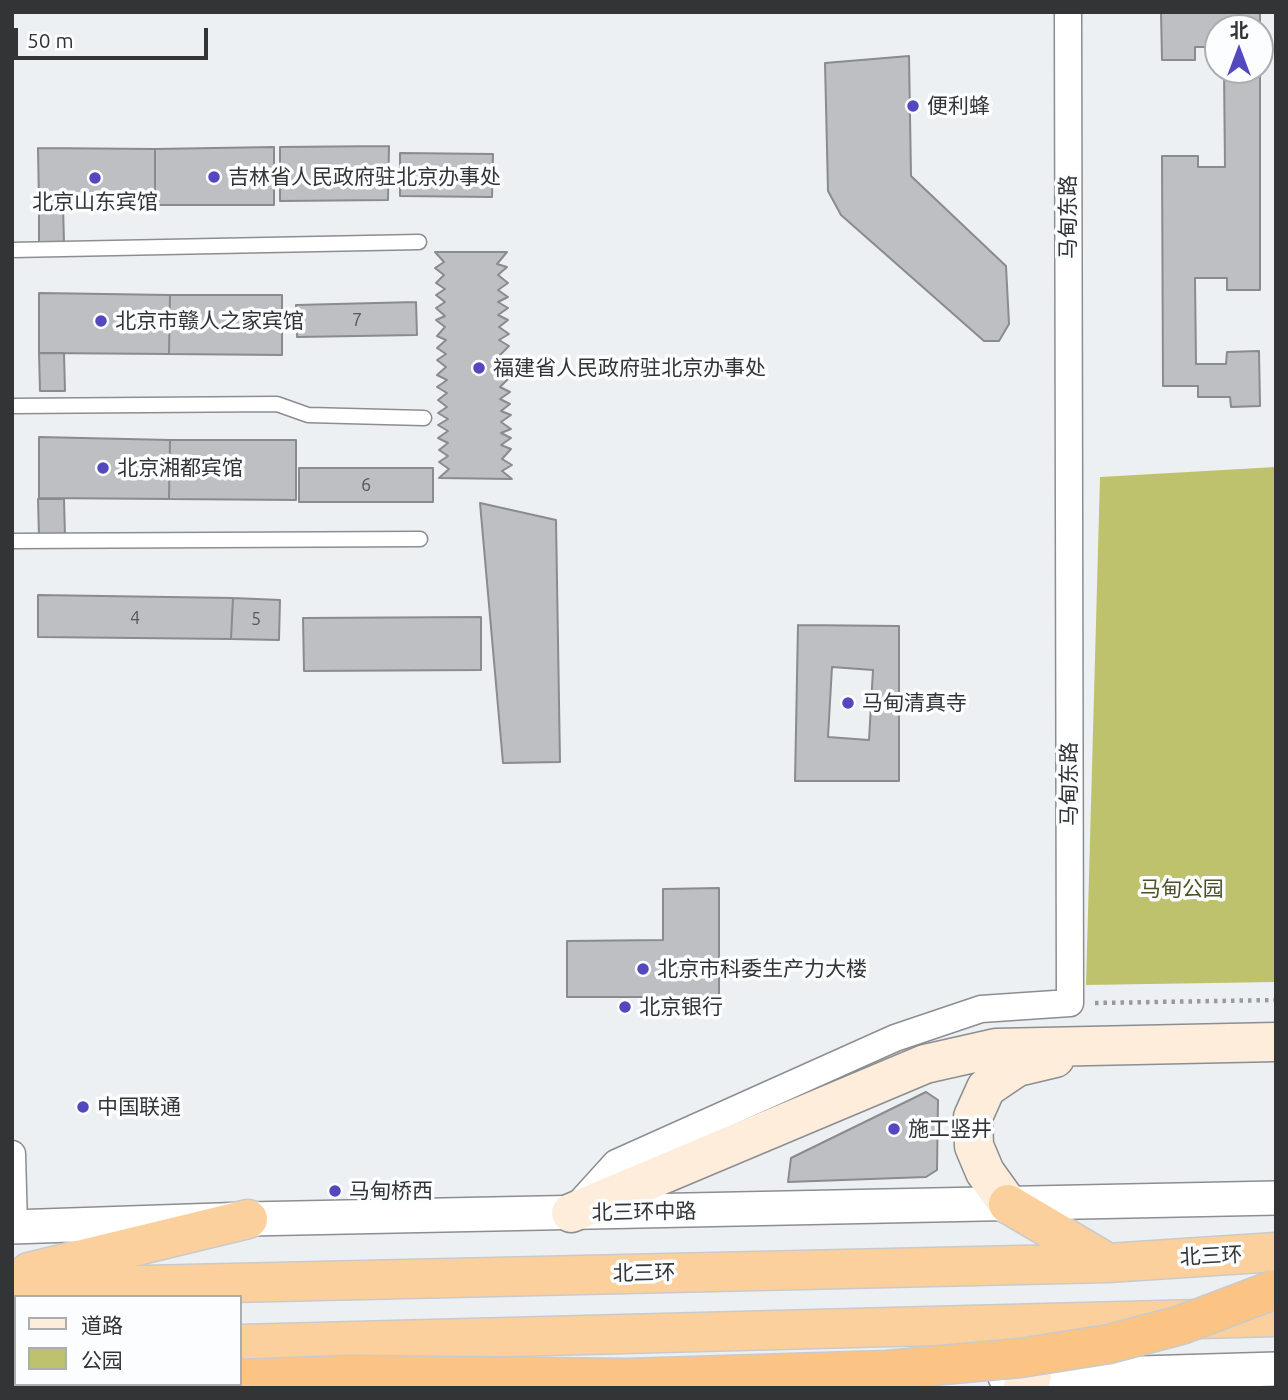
<!DOCTYPE html>
<html>
<head>
<meta charset="utf-8">
<style>
  body { margin:0 }
  #map { position:relative; width:1288px; height:1400px; overflow:hidden; background:#edf0f3; font-family:Ubuntu,"Noto Sans SC",sans-serif }
  canvas { display:block }
  .frame { position:absolute; inset:0; border:14px solid #333435; pointer-events:none }
  .legend { position:absolute; left:14px; top:1295px; width:228px; height:91px; box-sizing:border-box; background:#fbfdff; border:2px solid #abadae; margin:0; padding:9px 12px; list-style:none; font-size:21px; color:#333435 }
  .legend li { display:flex; align-items:center; gap:14px; height:35px }
  .legend b { width:35px; border:2px solid #abadae }
  .north { position:absolute; left:1204px; top:14px; width:70px; height:70px; box-sizing:border-box; background:#fbfdff; border:2px solid #abadae; border-radius:50%; rotate:0deg; font-size:19px; font-weight:700; line-height:28px; text-align:center; color:#333435 }
  .north::after { content:''; display:block; margin:auto; width:24px; height:32px; background:#5448bf; clip-path:polygon(50% 0,100% 100%,50% 72%,0 100%) }
  .scale { position:absolute; left:14px; top:28px; width:194px; height:32px; box-sizing:border-box; border:4px solid #333435; border-top:0; padding-left:9px; font-size:21px; line-height:24px; white-space:nowrap; color:#333435; -webkit-text-stroke:5px #fbfdff; paint-order:stroke }
</style>
</head>
<body>
<div id="map">
<canvas width="1288" height="1400"></canvas>
<div class="frame"></div>
<ul class="legend">
<li><b style="height:9px;background:#feedda"></b>道路</li>
<li><b style="height:19px;background:#bfc26d"></b>公园</li>
</ul>
<div class="north">北</div>
<div class="scale">50 m</div>
</div>
<script>
const c = document.querySelector('canvas').getContext('2d');
c.lineJoin = 'round';
function fillPath(path, color) { c.fillStyle = color; c.fill(path, 'evenodd'); }
const shape = rows => new Path2D(rows.map(r => 'M' + r).join(''));
function strokePath(path, color, width, dash) { c.strokeStyle = color; c.lineWidth = width; c.lineCap = dash ? 'butt' : 'round'; c.setLineDash(dash || []); c.stroke(path); }
function label(font, color, halo, rows, align = 'center') {
  c.font = font + ' Ubuntu,"Noto Sans SC",sans-serif'; c.lineWidth = 7; c.setLineDash([]); c.textBaseline = 'middle'; c.strokeStyle = halo; c.fillStyle = color; for (const [text, x, y, turn = 0] of rows) {
    c.save(); c.translate(x, y); c.rotate((+turn || 0) * Math.PI / 180); c.textAlign = isNaN(turn) ? turn : align; if (halo) c.strokeText(text, 0, 0); c.fillText(text, 0, 0); c.restore();
  }
}
const green = shape([
  [1276,467,1276,982,1086,985,1100,477]
]);
const building = shape([
  [1161,12,1260,12,1260,28,1218,28,1218,47,1195,47,1195,60,1162,60,1161,12],
  [909,56,911,176,1006,266,1009,324,999,341,984,341,841,215,828,191,825,63,909,56],
  [1224,70,1260,70,1260,290,1227,290,1227,278,1195,278,1196,364,1226,364,1227,352,1259,351,1260,406,1231,407,1230,397,1198,397,1198,386,1163,386,1162,156,1198,156,1198,167,1225,167,1224,70],
  [389,146,388,200,280,201,280,147,389,146],
  [274,147,274,205,155,205,155,149,274,147],
  [38,148,155,149,155,205,39,205,38,148],
  [400,153,493,154,492,197,400,196,400,153],
  [39,205,63,205,64,243,39,242,39,205],
  [435,252,507,252,497,264,507,267,498,275,508,283,498,290,508,297,498,302,508,308,498,315,508,320,499,327,509,334,499,340,509,346,499,356,509,361,500,372,510,377,500,387,510,392,500,399,510,404,501,411,511,415,501,422,511,429,501,433,511,438,501,445,511,449,502,459,512,465,502,471,512,479,439,478,449,469,439,462,448,456,439,450,448,443,438,438,448,431,438,425,448,419,438,413,447,407,438,400,447,393,437,387,447,380,437,375,446,367,437,360,446,354,437,348,446,340,437,336,445,327,436,320,445,316,436,308,445,302,436,295,445,289,436,283,444,275,435,268,444,262,435,252],
  [39,293,170,295,169,354,39,353,39,293],
  [170,295,282,295,282,355,169,354,170,295],
  [416,302,417,335,297,337,296,305,416,302],
  [39,353,64,353,65,391,40,391,39,353],
  [39,437,170,440,169,499,39,498,39,437],
  [170,440,296,440,296,500,169,499,170,440],
  [299,468,433,468,433,502,299,502,299,468],
  [38,499,64,499,65,537,39,537,38,499],
  [480,503,556,520,560,762,503,763,480,503],
  [38,595,233,598,231,639,38,637,38,595],
  [233,598,280,600,279,640,231,639,233,598],
  [481,617,481,670,304,671,303,618,481,617],
  [798,625,899,626,899,781,795,781,798,625],
  [832,667,873,670,869,740,828,737,832,667],
  [719,888,719,997,567,997,567,941,663,940,663,889,719,888],
  [926,1092,938,1100,937,1170,926,1177,788,1182,791,1158,926,1092]
]);
const path = shape([
  [1095,1003,1276,1000]
]);
const service = shape([
  [12,250,419,242],
  [12,406,277,404,308,415,424,418],
  [12,541,420,539]
]);
const minor = shape([
  [12,1154,14,1227],
  [577,1206,616,1163,895,1038,981,1009,1070,1003,1068,12]
]);
const tertiary = shape([
  [12,1227,248,1219,1276,1198],
  [1005,1377,1276,1369]
]);
const secondary = shape([
  [1008,1204,985,1172,974,1146,973,1117,986,1088,1017,1067,1055,1058],
  [571,1213,925,1064,996,1048,1276,1042],
  [1023,1388,1032,1376]
]);
const trunk = shape([
  [1008,1204,1108,1263],
  [29,1272,248,1219],
  [12,1288,1108,1263,1276,1252],
  [240,1344,1276,1317],
  [12,1350,16,1350],
  [147,1384,160,1388]
]);
const motorway = shape([
  [12,1387,81,1384]
]);
const motorwayBridge = shape([
  [240,1379,349,1375,627,1378,887,1370,1020,1358,1109,1344,1181,1325,1276,1289]
]);
const markers = [
  [913,106,7,"#5448bf"],
  [214,177,7,"#5448bf"],
  [95,178,7,"#5448bf"],
  [101,321,7,"#5448bf"],
  [479,368,7,"#5448bf"],
  [103,468,7,"#5448bf"],
  [848,703,7,"#5448bf"],
  [643,969,7,"#5448bf"],
  [625,1007,7,"#5448bf"],
  [83,1107,7,"#5448bf"],
  [894,1129,7,"#5448bf"],
  [335,1191,7,"#5448bf"]
];
const numberNames = [
  ["7",357,320],
  ["6",366,485],
  ["4",135,618],
  ["5",256,619]
];
const poiNames = [
  ["便利蜂",927,106],
  ["吉林省人民政府驻北京办事处",228,177],
  ["北京山东宾馆",95,202,"center"],
  ["北京市赣人之家宾馆",115,321],
  ["福建省人民政府驻北京办事处",493,368],
  ["北京湘都宾馆",117,468],
  ["马甸清真寺",862,703],
  ["北京市科委生产力大楼",657,969],
  ["北京银行",639,1007],
  ["中国联通",97,1107],
  ["施工竖井",908,1129],
  ["马甸桥西",349,1191]
];
const streetNames = [
  ["马甸东路",1068,217,-90],
  ["马甸东路",1069,784,-90],
  ["北三环中路",644,1212,-1],
  ["北三环",1211,1256,-3],
  ["北三环",644,1273,-1]
];
const parkNames = [
  ["马甸公园",1182,889]
];
fillPath(green, '#bfc26d');
fillPath(building, '#bdbfc2');
strokePath(building, '#898b8e', 2);
strokePath(service, '#8b8d90', 17);
strokePath(minor, '#8b8d90', 29);
strokePath(tertiary, '#8b8d90', 36);
strokePath(secondary, '#8b8d90', 41);
strokePath(trunk, '#cacaca', 41);
strokePath(motorway, '#cacaca', 41);
strokePath(path, '#989a9d', 4.5, [3.5, 5]);
strokePath(service, '#fff', 14);
strokePath(minor, '#fff', 26);
strokePath(tertiary, '#fff', 33);
strokePath(secondary, '#feedda', 38);
strokePath(trunk, '#fcd09c', 38);
strokePath(motorway, '#fbc484', 38);
strokePath(motorwayBridge, '#cacaca', 41, []);
strokePath(motorwayBridge, '#fbc484', 38);
for (const [x, y, r, color] of markers) { const dot = new Path2D(); dot.arc(x, y, r, 0, 2 * Math.PI); c.fillStyle = color; c.fill(dot); strokePath(dot, '#fbfdff', 2.5); }
label('18px', '#565758', null, numberNames);
label('21px', '#333435', '#fbfdff', poiNames, 'left');
label('21px', '#333435', '#fbfdff', streetNames);
label('21px', '#4e5025', '#fbfdff', parkNames);
</script>
</body>
</html>
